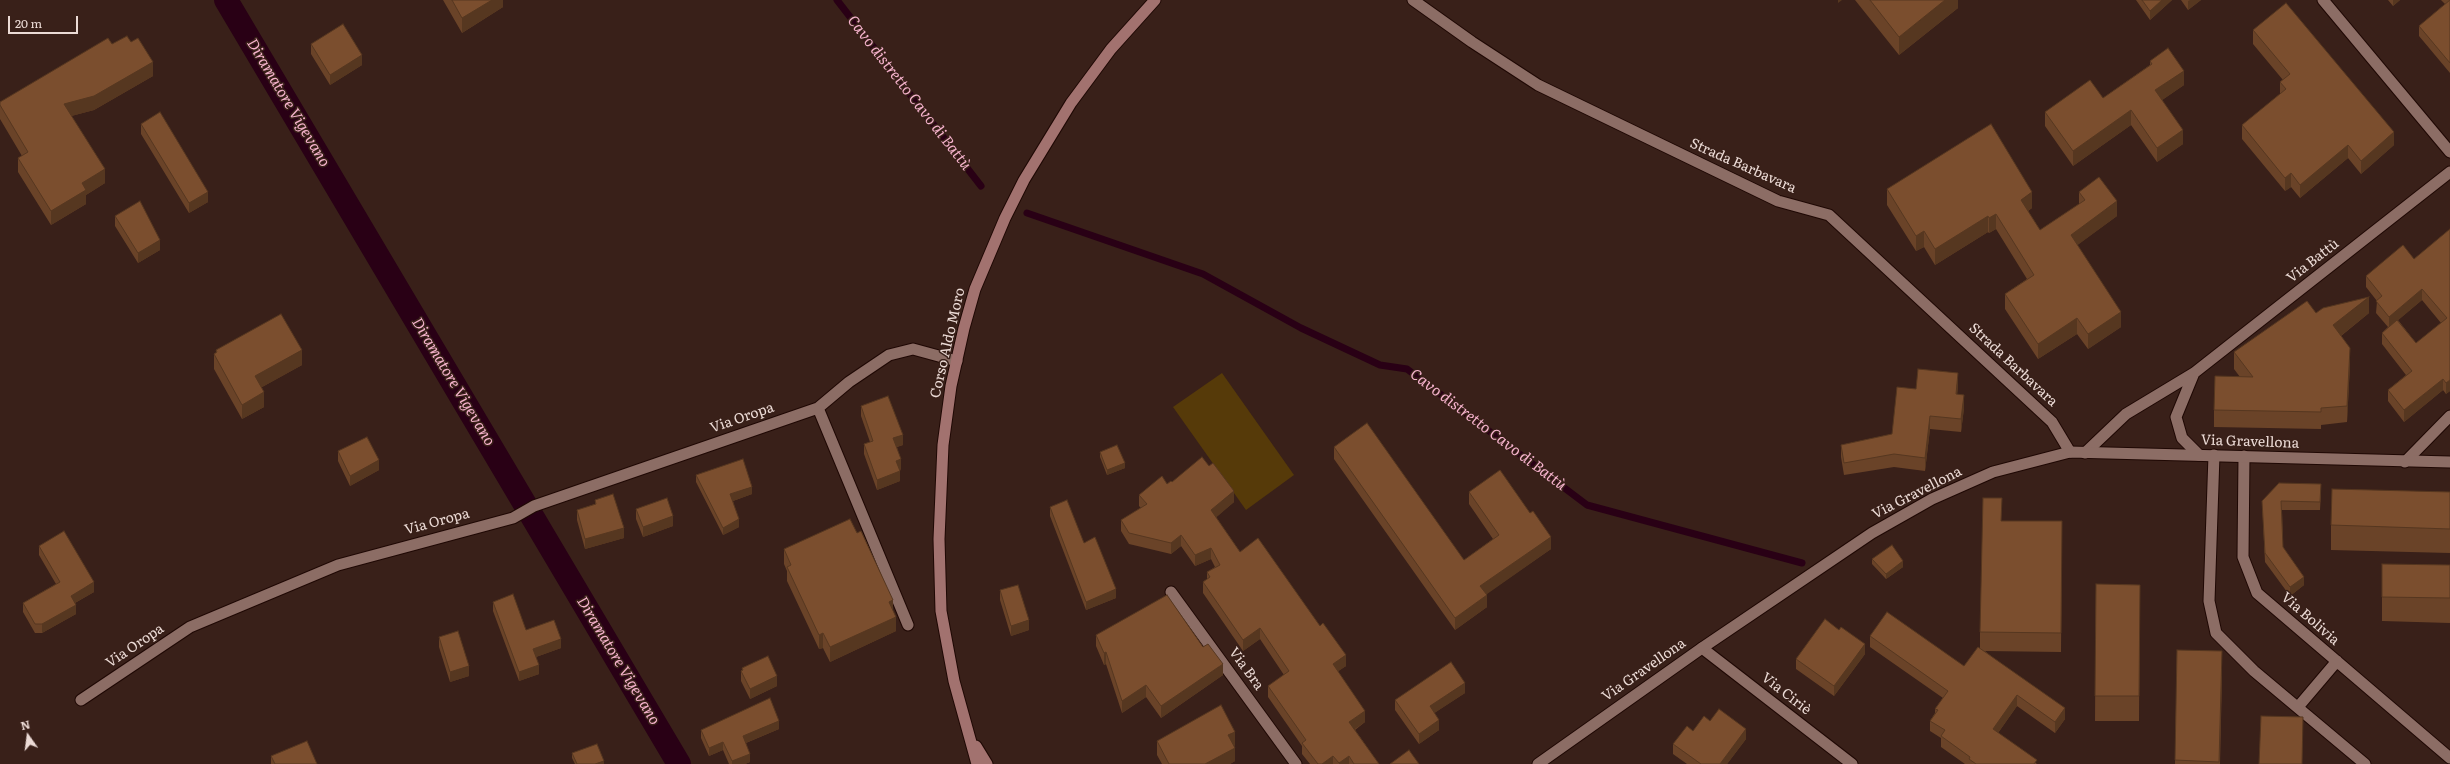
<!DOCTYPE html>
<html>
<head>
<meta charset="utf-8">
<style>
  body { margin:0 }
  #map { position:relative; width:2450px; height:764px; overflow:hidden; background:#392019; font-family:Literata,serif }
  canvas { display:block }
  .north { position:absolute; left:8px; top:716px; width:40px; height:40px; -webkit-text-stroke:3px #392019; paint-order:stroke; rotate:346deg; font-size:11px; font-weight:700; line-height:16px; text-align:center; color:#ecdbd6 }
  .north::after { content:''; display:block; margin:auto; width:14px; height:18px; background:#ecdbd6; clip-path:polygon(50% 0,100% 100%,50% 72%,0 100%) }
  .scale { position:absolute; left:8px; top:16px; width:70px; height:18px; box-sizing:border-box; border:2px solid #ecdbd6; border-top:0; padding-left:5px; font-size:12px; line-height:14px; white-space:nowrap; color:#ecdbd6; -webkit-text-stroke:3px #392019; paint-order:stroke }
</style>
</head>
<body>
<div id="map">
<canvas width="2450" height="764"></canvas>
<div class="north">N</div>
<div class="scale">20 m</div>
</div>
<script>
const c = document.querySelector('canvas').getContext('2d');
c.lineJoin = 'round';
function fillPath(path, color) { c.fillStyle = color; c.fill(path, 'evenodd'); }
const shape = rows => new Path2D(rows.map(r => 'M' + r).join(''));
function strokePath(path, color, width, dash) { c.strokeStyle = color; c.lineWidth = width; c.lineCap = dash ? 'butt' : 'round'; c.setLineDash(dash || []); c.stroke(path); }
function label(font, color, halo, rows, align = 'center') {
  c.font = font + ' Literata,serif'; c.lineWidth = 3; c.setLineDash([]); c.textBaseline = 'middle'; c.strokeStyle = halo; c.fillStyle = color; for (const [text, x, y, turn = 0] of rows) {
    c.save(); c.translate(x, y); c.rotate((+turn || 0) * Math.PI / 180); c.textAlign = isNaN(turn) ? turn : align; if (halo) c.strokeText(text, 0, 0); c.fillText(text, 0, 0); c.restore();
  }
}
const green = shape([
  [1222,373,1294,475,1246,510,1173,407]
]);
const stream = shape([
  [837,0,981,186],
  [1027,213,1203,274,1301,328,1380,365,1407,369,1587,505,1802,563]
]);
const canal = shape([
  [226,0,679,764]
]);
const minor = shape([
  [1413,0,1472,42,1538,85,1778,201,1829,215,2052,422,2070,452],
  [2323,0,2450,152],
  [2194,373,2176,417,2182,438,2199,455],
  [818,408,908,625],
  [2085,453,2126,414,2194,373,2450,172],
  [2214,455,2209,601,2216,633,2254,671,2365,764],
  [2244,456,2243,557,2257,593,2450,758],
  [2405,462,2450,416],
  [1171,592,1296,764],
  [1702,648,1852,764],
  [81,700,190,627,338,565,513,518,534,506,818,408,849,382,889,355,913,349,957,361],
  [2298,707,2337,661]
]);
const tertiary = shape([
  [1538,764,1702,648,1872,533,1932,499,1993,472,2070,452,2450,462]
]);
const secondary = shape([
  [976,746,987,764],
  [977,764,954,681,941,611,939,539,943,445,951,386,964,328,975,289,1005,218,1024,180,1071,103,1111,49,1155,0]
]);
const wall = shape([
  [443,0,503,0,503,7,462,33],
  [1855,0,1958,0,1958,8,1899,55],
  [2136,0,2172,0,2150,20],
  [2181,0,2201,0,2188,10],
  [2388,0,2400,0,2393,6],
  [2441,0,2450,0,2450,73,2419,36,2419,26,2445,4],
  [2253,30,2394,145,2361,174,2348,158,2300,198,2291,187,2285,191,2242,139,2242,125,2280,94,2280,82,2283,80,2253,44],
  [112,44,153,76,94,110,71,116,105,183,86,195,86,204,51,225,18,172,18,158,22,156,0,119,0,102],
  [311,44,362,65,330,85,311,54],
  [2150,61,2184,85,2162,100,2183,144,2157,162,2131,125,2073,166,2045,126,2045,112,2103,98,2150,65],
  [141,124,208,202,189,213,141,134],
  [1887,189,2032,208,2028,211,2040,230,2079,204,2079,192,2117,216,2077,245,2121,327,2088,349,2077,334,2038,359,2005,309,2005,294,2027,279,1996,229,1989,233,1988,232,1935,265,1924,247,1916,251,1887,205],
  [115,216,160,250,138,263,115,226],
  [2450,229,2450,391,2446,394,2443,390,2404,422,2388,401,2388,390,2406,375,2382,344,2382,333,2388,327,2376,313,2377,301,2366,287,2366,276,2414,259],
  [2422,300,2441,323,2416,343,2398,320],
  [2316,313,2369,313,2341,336,2350,364,2347,422,2321,425,2321,429,2214,427,2214,410,2240,377,2234,369,2234,352],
  [216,350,302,365,262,387,264,407,242,419,214,369,214,354,216,353],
  [1958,386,1957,394,1964,408,1961,432,1930,429,1925,471,1894,467,1844,475,1841,457,1841,445,1892,434,1916,389],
  [861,406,903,445,897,447,901,469,900,470,900,481,877,490,864,454,864,444,870,442,861,416],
  [1334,447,1464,560,1493,539,1469,504,1469,492,1551,549,1486,594,1487,607,1455,630,1334,459],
  [338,451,379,470,350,486,338,461],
  [1100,452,1125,468,1107,475,1100,457],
  [696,475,752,494,733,501,739,527,723,535,696,482],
  [1172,482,1234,502,1216,517,1240,552,1346,666,1338,671,1365,722,1355,730,1379,764,1310,764,1302,754,1302,746,1268,697,1268,686,1284,675,1260,639,1243,651,1203,593,1203,582,1207,579,1207,572,1215,567,1211,559,1195,566,1181,546,1171,554,1129,544,1121,531,1121,520,1141,508,1139,506,1139,495,1167,484],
  [2321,492,2320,510,2282,510,2283,547,2304,585,2290,596,2265,562,2262,501],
  [2450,492,2450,553,2331,550,2331,525],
  [595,500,624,538,585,549,577,520,577,510,595,504],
  [1050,507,1084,543,1116,598,1086,610,1050,516],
  [636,509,673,526,643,537,636,519],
  [2002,521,2062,521,2061,652,1985,651,2065,719,2055,733,2017,706,1998,733,2037,764,1965,764,1941,747,1941,738,1930,731,1930,721,1935,713,1935,709,1943,698,1870,647,1870,636,1964,666,1980,648,1980,632],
  [39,546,94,592,75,603,76,614,42,633,35,633,23,612,23,603,56,584,39,555],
  [784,549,893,611,896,631,830,662,823,648,819,649,787,581,787,571,784,564],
  [1872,559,1903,567,1886,579,1872,564],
  [2450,565,2450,623,2382,621,2382,597],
  [2096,584,2140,585,2139,721,2095,721],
  [1000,590,1029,630,1011,636,1000,600],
  [493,602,526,630,561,648,536,657,539,674,519,681,493,611],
  [1096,635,1203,647,1223,675,1161,718,1146,697,1122,713,1106,664,1104,665,1096,646],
  [439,637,469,676,450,682,439,647],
  [2177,650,2222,676,2220,764,2175,764],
  [1865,654,1834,696,1796,669,1796,659],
  [742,668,777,686,750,699,741,681,741,671,742,670],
  [1465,693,1434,713,1439,730,1419,744,1395,710,1395,700],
  [1710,721,1746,739,1727,764,1687,764,1673,754,1673,744],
  [779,729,746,743,750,762,745,764,729,764,723,750,709,756,701,738,701,730],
  [1157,741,1235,745,1234,746,1235,761,1230,764,1162,764,1157,755],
  [572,753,604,764,575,764,572,758],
  [271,756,317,764,271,764]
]);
const shadedWall = shape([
  [492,0,503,0,503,7,462,33,462,18],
  [1838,0,1842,0,1838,3],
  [1945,0,1958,0,1958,8,1899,55,1899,37],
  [2162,0,2172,0,2150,20,2150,11],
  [2190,0,2201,0,2188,10,2188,1],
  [2393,0,2400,0,2393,6],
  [362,55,362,65,330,85,330,75],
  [153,62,153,76,94,110,64,118,64,104],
  [2184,71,2184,85,2155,105,2155,90],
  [2131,110,2131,125,2073,166,2073,151],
  [2183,130,2183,144,2157,162,2157,148],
  [2394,132,2394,145,2361,174,2361,161],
  [2348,145,2348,158,2300,198,2300,185],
  [105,169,105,183,86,195,86,204,51,225,51,211,82,183],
  [2291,173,2291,187,2285,191,2285,178],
  [208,192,208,202,189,213,189,203],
  [2032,192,2032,208,2021,215,2021,200],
  [2117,201,2117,216,2071,250,2071,235],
  [1996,214,1996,229,1989,233,1989,218],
  [1988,216,1988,232,1935,265,1935,249],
  [1924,231,1924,247,1916,251,1916,236],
  [160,240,160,250,138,263,138,253],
  [2422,289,2422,300,2389,328,2389,317],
  [2369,297,2369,313,2333,342,2333,325],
  [2121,312,2121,327,2088,349,2088,334],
  [2077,318,2077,334,2038,359,2038,344],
  [2350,348,2350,364,2347,422,2347,406],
  [302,350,302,365,255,391,255,376],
  [1958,373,1958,386,1956,407,1956,394],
  [2443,379,2443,390,2404,422,2404,410],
  [2450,380,2450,391,2446,394,2446,383],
  [264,392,264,407,242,419,242,405],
  [1964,395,1964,408,1961,432,1961,419],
  [1930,416,1930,429,1925,471,1925,458],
  [903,435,903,445,893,448,893,438],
  [901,459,901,469,896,471,896,461],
  [379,460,379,470,350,486,350,476],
  [1125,463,1125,468,1107,475,1107,470],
  [900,471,900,481,877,490,877,480],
  [752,487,752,494,730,502,730,494],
  [1234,491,1234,502,1211,522,1211,510],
  [673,516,673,526,643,537,643,527],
  [739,519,739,527,723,535,723,528],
  [624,528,624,538,585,549,585,539],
  [1181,535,1181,546,1171,554,1171,543],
  [1551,537,1551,549,1480,599,1480,586],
  [1211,548,1211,559,1195,566,1195,555],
  [1903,561,1903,567,1886,579,1886,574],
  [2304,577,2304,585,2290,596,2290,587],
  [94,582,94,592,71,605,71,596],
  [1116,589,1116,598,1086,610,1086,602],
  [1487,595,1487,607,1455,630,1455,618],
  [893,600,893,614,889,602],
  [76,605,76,614,42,633,42,624],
  [896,617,896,631,830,662,830,647],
  [1029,620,1029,630,1011,636,1011,626],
  [1260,628,1260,639,1243,651,1243,640],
  [823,633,823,648,819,649,819,635],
  [561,639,561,648,533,658,533,649],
  [1865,644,1865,654,1834,696,1834,686],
  [2222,651,2222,676,2219,764,2219,762],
  [1106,652,1106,664,1104,665,1104,653],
  [1346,655,1346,666,1333,675,1333,664],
  [1223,664,1223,675,1161,718,1161,706],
  [539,665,539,674,519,681,519,672],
  [469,666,469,676,450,682,450,672],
  [777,676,777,686,750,699,750,689],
  [1465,683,1465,693,1430,716,1430,706],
  [1146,685,1146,697,1122,713,1122,701],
  [2017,695,2017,706,1993,740,1993,729],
  [2065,708,2065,719,2055,733,2055,722],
  [1365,711,1365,722,1349,733,1349,722],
  [1439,720,1439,730,1419,744,1419,734],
  [779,721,779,729,743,744,743,736],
  [1746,729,1746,739,1727,764,1720,764],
  [1235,732,1235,745,1228,749,1228,735],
  [723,742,723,750,709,756,709,748],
  [1235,748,1235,761,1230,764,1205,764],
  [750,754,750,762,745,764,732,764,732,761],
  [1333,756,1333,764,1322,764],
  [1349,756,1349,764,1339,764,1339,763],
  [604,761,604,764,595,764]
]);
const building = shape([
  [452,0,492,0,462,18,452,0],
  [1870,0,1945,0,1899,37,1870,0],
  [2142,0,2162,0,2150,11,2142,0],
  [2450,0,2450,63,2419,26,2450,0],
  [2286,3,2394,132,2361,161,2348,145,2300,185,2291,173,2285,178,2242,125,2286,89,2280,82,2290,74,2253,30,2286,3],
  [343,24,362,55,330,75,311,44,343,24],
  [127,36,131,42,138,38,153,62,94,96,64,104,105,169,82,183,86,190,51,211,18,158,28,152,0,105,0,102,108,38,112,44,127,36],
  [2168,48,2184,71,2155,90,2183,130,2157,148,2131,110,2073,151,2045,112,2090,80,2103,98,2152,64,2150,61,2168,48],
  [160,112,208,192,189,203,141,124,160,112],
  [1991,124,2032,192,2021,200,2040,230,2085,200,2079,192,2099,177,2117,201,2071,235,2121,312,2088,334,2077,318,2038,344,2005,294,2034,275,1996,214,1989,218,1988,216,1935,249,1924,231,1916,236,1887,189,1991,124],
  [140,201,160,240,138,253,115,216,140,201],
  [2450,229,2450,380,2446,383,2443,379,2404,410,2388,390,2412,371,2382,333,2397,320,2416,343,2447,318,2422,289,2389,317,2376,301,2382,296,2366,276,2403,245,2414,259,2450,229],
  [2369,297,2333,325,2350,348,2347,406,2321,408,2321,412,2214,410,2215,376,2253,377,2234,352,2307,301,2316,313,2323,308,2369,297],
  [281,314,302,350,255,376,264,392,242,405,214,354,217,352,216,350,281,314],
  [1918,369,1958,373,1956,394,1964,395,1961,419,1930,416,1925,458,1894,454,1844,463,1841,445,1892,434,1897,387,1916,389,1918,369],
  [888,396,903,435,893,438,901,459,896,461,900,471,877,480,864,444,873,441,861,406,888,396],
  [1367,423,1464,560,1499,535,1469,492,1500,470,1530,513,1533,511,1551,537,1480,586,1487,595,1455,618,1334,447,1367,423],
  [367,437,379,460,350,476,338,451,367,437],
  [1117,445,1125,463,1107,470,1100,452,1117,445],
  [1202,457,1209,466,1213,463,1234,491,1211,510,1240,552,1258,538,1320,626,1323,623,1346,655,1333,664,1365,711,1349,722,1379,764,1354,764,1349,756,1339,763,1333,756,1322,764,1318,764,1302,743,1306,740,1268,686,1289,671,1260,628,1243,640,1203,582,1210,577,1207,572,1220,565,1211,548,1195,555,1181,535,1171,543,1129,533,1121,520,1147,504,1139,495,1162,476,1167,484,1171,481,1172,482,1202,457],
  [743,459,752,487,730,494,739,519,723,528,696,475,743,459],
  [2279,483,2321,484,2320,502,2281,501,2283,547,2304,577,2290,587,2265,553,2262,501,2279,483],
  [2332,489,2450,492,2450,529,2331,525,2332,489],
  [613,494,624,528,585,539,577,510,596,504,595,500,613,494],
  [667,498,673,516,643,527,636,509,667,498],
  [1983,498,2002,498,2001,521,2062,521,2061,633,1980,632,1983,498],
  [1067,500,1084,543,1095,537,1116,589,1086,602,1050,507,1067,500],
  [850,519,857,533,861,531,893,600,889,602,896,617,830,647,823,633,819,635,787,567,791,565,784,549,850,519],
  [64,531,94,582,71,596,76,605,42,624,35,624,23,603,60,582,39,546,64,531],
  [1892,545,1903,561,1886,574,1872,559,1892,545],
  [2382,564,2450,565,2450,598,2382,597,2382,564],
  [2096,584,2140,585,2139,696,2095,696,2096,584],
  [1018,585,1029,620,1011,626,1000,590,1018,585],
  [513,594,526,630,554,620,561,639,533,649,539,665,519,672,493,602,513,594],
  [1167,595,1203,647,1208,644,1223,664,1161,706,1146,685,1122,701,1106,652,1104,653,1096,635,1167,595],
  [1887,612,1964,666,1978,647,2065,708,2055,722,2017,695,1993,729,2037,760,2034,764,1976,764,1969,759,1970,757,1941,736,1945,730,1930,721,1938,710,1935,709,1948,691,1870,636,1887,612],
  [1825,619,1839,630,1841,627,1865,644,1834,686,1796,659,1825,619],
  [458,631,469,666,450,672,439,637,458,631],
  [2177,650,2222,651,2219,762,2175,760,2177,650],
  [768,656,777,676,750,689,741,671,743,670,742,668,768,656],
  [1451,662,1465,683,1430,706,1439,720,1419,734,1395,700,1451,662],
  [770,698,779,721,743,736,750,754,732,761,723,742,709,748,701,730,770,698],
  [1221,705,1235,732,1228,735,1235,748,1205,764,1169,764,1157,741,1221,705],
  [1719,709,1746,729,1720,764,1701,764,1673,744,1687,726,1693,731,1704,716,1710,721,1719,709],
  [2261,716,2303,717,2302,764,2259,764,2261,716],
  [307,741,317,764,275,764,271,756,307,741],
  [597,744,604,761,595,764,577,764,572,753,597,744],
  [1409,750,1419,764,1390,764,1409,750]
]);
const streetNames = [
  ["Strada Barbavara",1743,166,24],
  ["Via Battù",2313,261,-38],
  ["Corso Aldo Moro",948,343,-77],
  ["Strada Barbavara",2013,365,43],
  ["Via Oropa",742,418,-19],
  ["Via Gravellona",2250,442,2],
  ["Via Gravellona",1917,493,-27],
  ["Via Oropa",437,522,-15],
  ["Via Bolivia",2310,619,41],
  ["Via Oropa",135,646,-34],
  ["Via Bra",1246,669,54],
  ["Via Gravellona",1644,670,-35],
  ["Via Ciriè",1786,694,38]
];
const waterNames = [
  ["Cavo distretto Cavo di Battù",909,93,52],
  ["Diramatore Vigevano",288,103,59],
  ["Diramatore Vigevano",453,382,59],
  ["Cavo distretto Cavo di Battù",1488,430,37],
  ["Diramatore Vigevano",618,661,59]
];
fillPath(green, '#563a09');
strokePath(stream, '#290015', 7);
strokePath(canal, '#290015', 24);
strokePath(minor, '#1f0804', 13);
strokePath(tertiary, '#1f0804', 13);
strokePath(secondary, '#1f0804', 13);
strokePath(minor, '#8c6d65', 11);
strokePath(tertiary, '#8c6d65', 11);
strokePath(secondary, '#a2726f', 11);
fillPath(wall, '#6a4328');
fillPath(shadedWall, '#563720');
fillPath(building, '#7b4e2e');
strokePath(building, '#563720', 1);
label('14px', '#ecdbd6', '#392019', streetNames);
label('italic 15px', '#f6b3cd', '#392019', waterNames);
</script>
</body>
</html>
